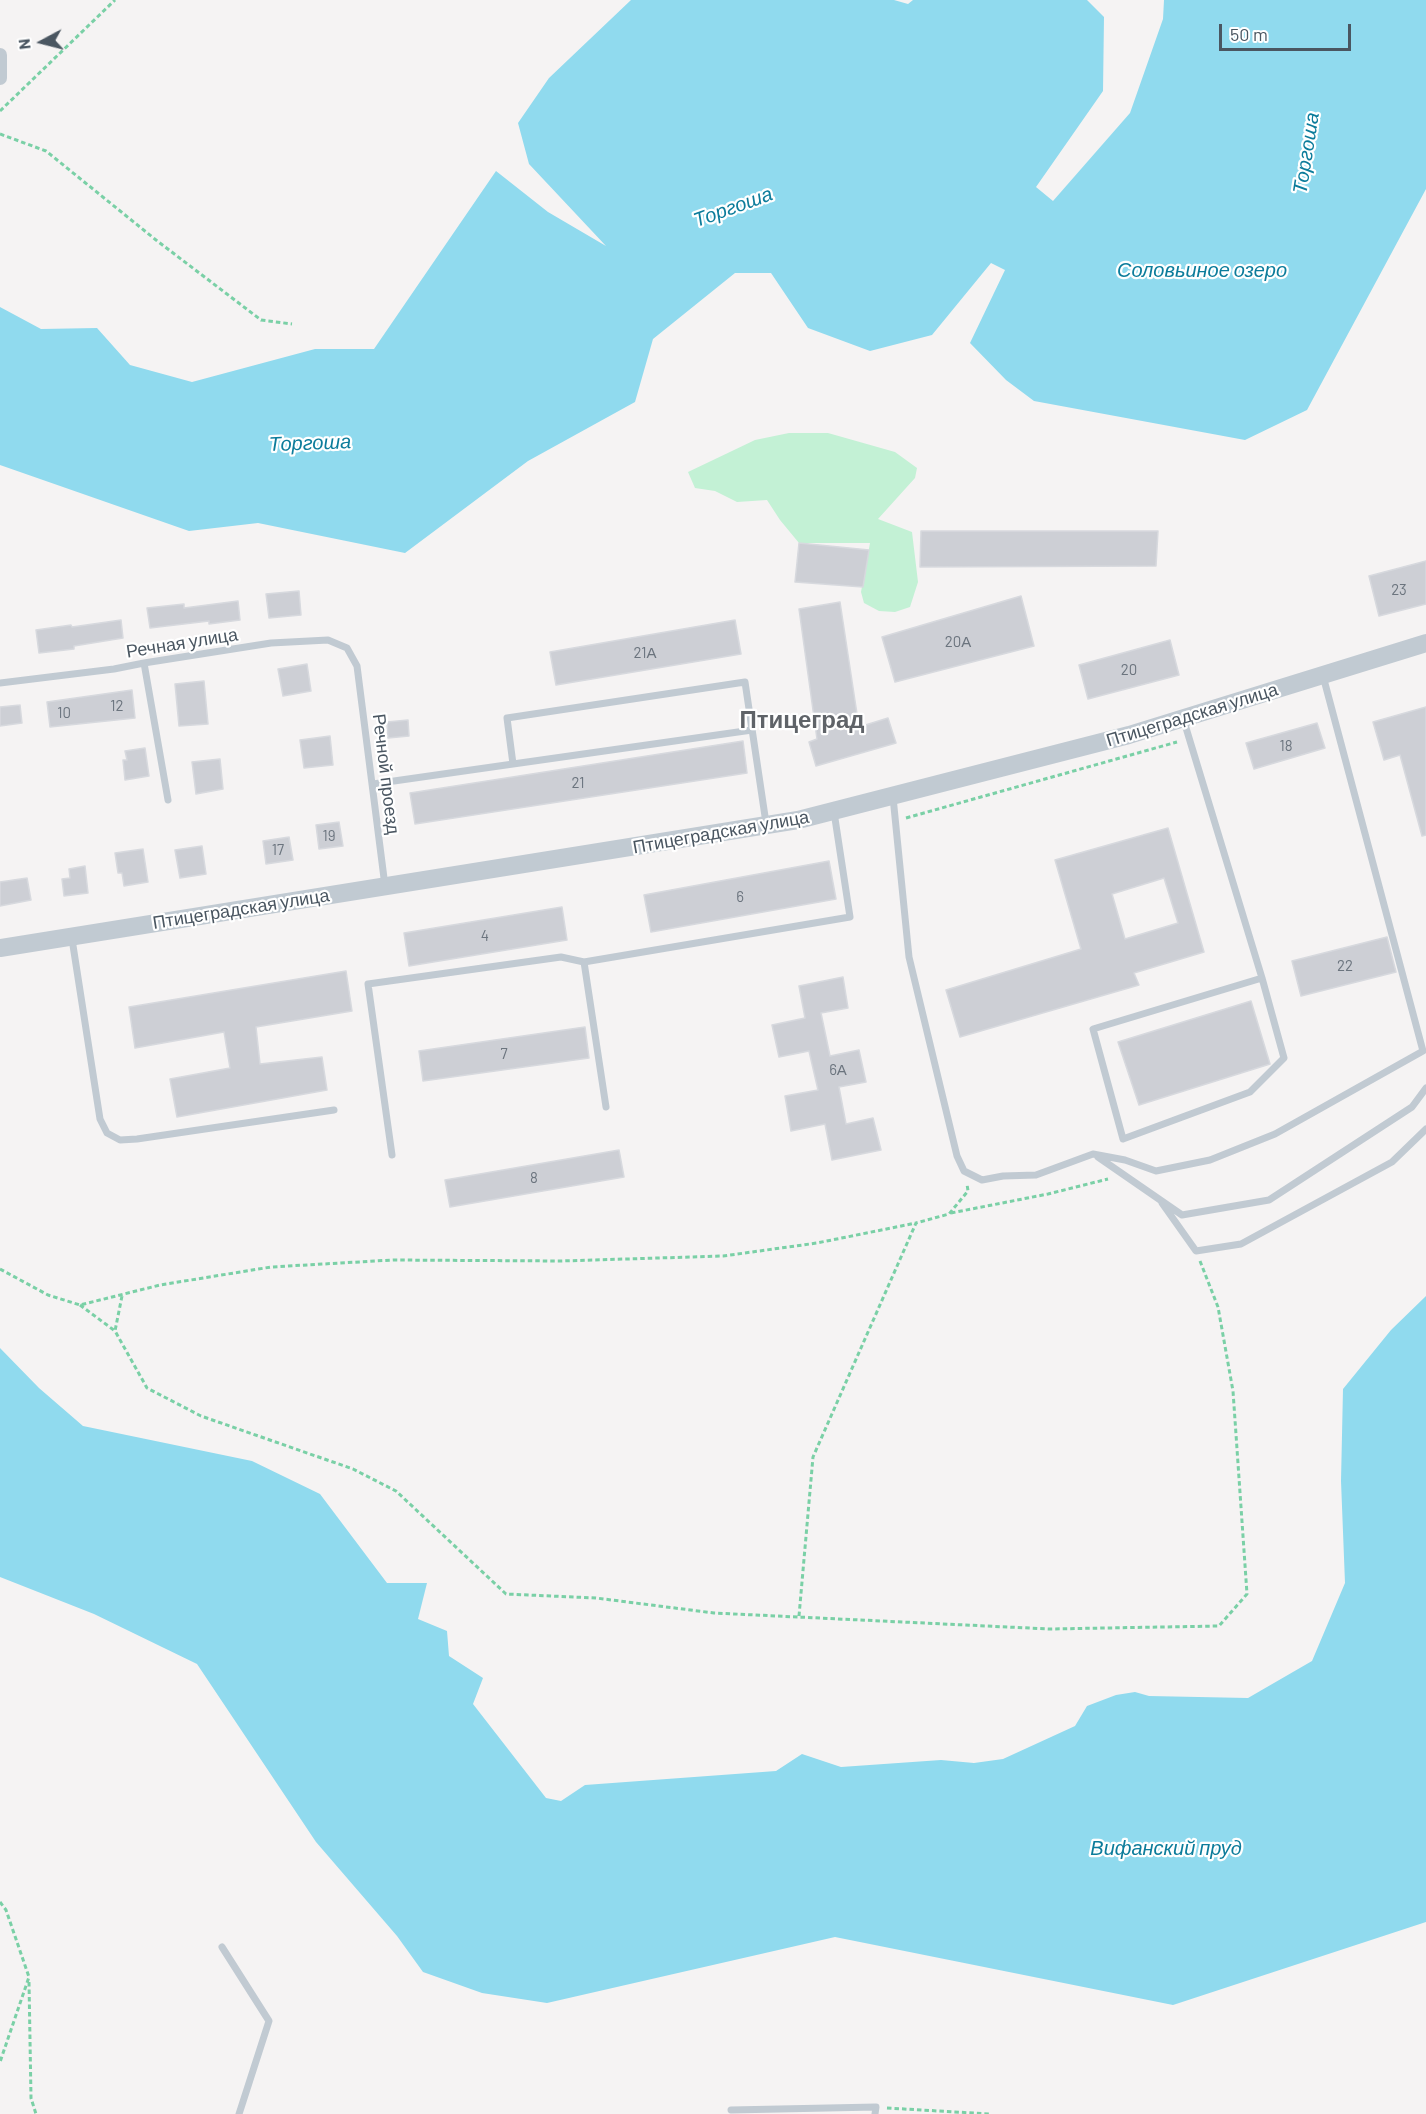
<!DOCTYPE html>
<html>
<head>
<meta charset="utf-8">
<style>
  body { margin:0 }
  #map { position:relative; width:1426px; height:2114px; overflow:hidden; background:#f5f3f3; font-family:Barlow,sans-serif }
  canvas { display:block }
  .north { position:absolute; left:12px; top:12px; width:60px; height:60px; -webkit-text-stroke:4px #fff; paint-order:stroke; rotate:263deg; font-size:16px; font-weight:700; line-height:24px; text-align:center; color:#4a5661 }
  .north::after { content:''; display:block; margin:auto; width:21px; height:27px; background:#4a5661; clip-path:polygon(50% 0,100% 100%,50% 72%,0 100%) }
  .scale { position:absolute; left:1219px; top:24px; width:132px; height:27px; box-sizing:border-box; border:3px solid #4a5661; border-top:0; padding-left:8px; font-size:18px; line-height:21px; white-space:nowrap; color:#4a5661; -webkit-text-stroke:4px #fff; paint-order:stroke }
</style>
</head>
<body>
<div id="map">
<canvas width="1426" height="2114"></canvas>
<div class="north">N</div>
<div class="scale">50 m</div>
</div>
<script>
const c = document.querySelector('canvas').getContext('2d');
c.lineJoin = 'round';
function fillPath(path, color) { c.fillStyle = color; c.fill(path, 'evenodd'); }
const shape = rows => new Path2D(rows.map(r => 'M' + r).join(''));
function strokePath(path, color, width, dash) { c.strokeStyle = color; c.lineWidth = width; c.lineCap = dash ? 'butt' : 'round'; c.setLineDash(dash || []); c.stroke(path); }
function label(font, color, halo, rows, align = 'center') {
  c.font = font + ' Barlow,sans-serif'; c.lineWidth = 4.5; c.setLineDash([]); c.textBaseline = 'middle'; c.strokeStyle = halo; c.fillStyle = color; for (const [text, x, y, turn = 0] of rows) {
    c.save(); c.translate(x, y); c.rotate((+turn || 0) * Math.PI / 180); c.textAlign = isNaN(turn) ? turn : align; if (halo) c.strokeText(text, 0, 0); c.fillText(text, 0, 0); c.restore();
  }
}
const green = shape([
  [789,433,828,433,895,452,917,468,915,478,878,519,912,532,918,582,910,607,895,612,879,611,864,603,861,592,870,543,799,543,780,520,767,500,737,502,715,491,695,488,688,472,755,440]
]);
const water = shape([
  [631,0,894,0,908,4,913,0,1087,0,1104,17,1103,91,1036,187,1053,201,1130,113,1163,19,1164,0,1426,0,1426,189,1307,410,1245,440,1034,401,1006,380,970,343,1005,270,991,263,932,335,870,351,808,328,771,273,735,273,653,339,635,402,528,461,405,553,258,523,189,531,0,465,0,307,41,329,97,328,130,365,192,382,315,349,374,349,496,171,548,212,606,246,529,164,518,123,549,78],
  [1426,1296,1426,1922,1173,2005,835,1937,547,2003,482,1993,423,1972,397,1936,316,1842,197,1664,94,1614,0,1577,0,1348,39,1388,83,1426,252,1461,320,1494,387,1583,427,1583,418,1619,447,1631,449,1656,483,1678,473,1704,546,1798,561,1801,585,1785,776,1771,802,1754,841,1767,941,1760,974,1763,1003,1759,1075,1726,1087,1706,1116,1695,1135,1692,1149,1696,1248,1698,1312,1661,1345,1583,1341,1481,1343,1389,1391,1330]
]);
const building = shape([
  [921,531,1158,531,1156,566,920,567,921,531],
  [799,543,869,550,863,587,795,582,799,543],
  [1426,561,1426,604,1379,616,1369,576,1426,561],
  [299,591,301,615,269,618,266,594,299,591],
  [1021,596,1034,646,895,682,882,637,1021,596],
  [238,601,240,620,209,624,209,621,150,628,147,608,184,604,184,608,238,601],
  [840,602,859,727,888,718,896,743,816,766,809,742,817,739,799,609,840,602],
  [121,620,123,638,74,646,74,649,39,653,36,630,71,625,72,627,121,620],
  [735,620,741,654,556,685,550,652,735,620],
  [1170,640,1179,675,1088,699,1079,665,1170,640],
  [307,664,311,691,283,696,278,669,307,664],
  [204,681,208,724,179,726,175,684,204,681],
  [132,690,135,718,50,727,47,702,132,690],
  [20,705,22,723,0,726,0,707,20,705],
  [1426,707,1426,835,1422,836,1400,755,1384,760,1373,722,1426,707],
  [408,720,409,736,388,738,387,722,408,720],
  [1317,723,1325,748,1254,769,1246,743,1317,723],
  [330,736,333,765,304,768,300,740,330,736],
  [743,741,747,773,415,824,410,793,743,741],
  [145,748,149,776,125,780,123,760,127,760,125,751,145,748],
  [220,759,223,789,196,794,192,762,220,759],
  [339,822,343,846,319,849,316,825,339,822],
  [1168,828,1204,952,1134,973,1139,985,960,1037,946,990,1081,949,1055,860,1168,828],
  [1164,878,1178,923,1125,939,1112,894,1164,878],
  [289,837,293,860,266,864,263,841,289,837],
  [202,846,206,874,180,878,175,850,202,846],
  [143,849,148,882,124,886,122,873,118,873,115,853,143,849],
  [829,861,836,899,651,932,644,895,829,861],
  [85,866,88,893,64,896,62,879,70,878,69,869,85,866],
  [27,878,31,900,0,906,0,882,27,878],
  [562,907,567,940,409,966,404,933,562,907],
  [1387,937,1396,972,1301,996,1292,961,1387,937],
  [346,971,352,1011,256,1027,260,1064,322,1057,327,1090,177,1117,170,1079,230,1068,224,1032,135,1048,129,1007,346,971],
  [843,977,848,1008,821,1013,830,1056,859,1050,866,1082,839,1087,846,1124,873,1118,881,1150,832,1160,825,1124,791,1131,785,1096,818,1090,809,1051,779,1057,772,1025,805,1018,799,986,843,977],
  [1251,1001,1270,1064,1139,1105,1118,1042,1251,1001],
  [585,1027,589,1058,423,1081,419,1051,585,1027],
  [619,1150,624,1177,450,1207,445,1180,619,1150]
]);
const path = shape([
  [0,111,115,0],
  [0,134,46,151,156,240,261,320,292,324],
  [906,818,1177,742],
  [951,1213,1048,1194,1108,1179],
  [0,1269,48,1295,80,1305,160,1285,271,1267,393,1260,561,1261,723,1256,817,1243,916,1223],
  [122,1296,115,1331,147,1388,201,1416,353,1469,396,1491,506,1594,596,1598,714,1613,1049,1629,1219,1626,1247,1594,1233,1391,1218,1307,1200,1261],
  [80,1305,115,1331],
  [799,1616,813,1457,916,1223,949,1214,968,1191,967,1184],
  [0,1902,6,1910,29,1977,0,2062],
  [29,1982,31,2098,36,2114],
  [887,2108,990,2114]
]);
const service = shape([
  [144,663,168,800],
  [0,683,114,669,144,663,271,643,328,640,347,648,357,666,385,886],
  [1183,718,1262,978,1093,1029,1123,1139,1250,1092,1284,1058,1262,978],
  [752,730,513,764,507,718,745,682,766,823],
  [373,784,513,764],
  [893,797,909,957,957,1156,964,1171,982,1180,1003,1176,1036,1175,1093,1154,1125,1160,1156,1171,1210,1160,1275,1134,1423,1051,1323,676],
  [72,939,100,1119,107,1133,120,1140,137,1139,334,1110],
  [584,962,606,1107],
  [392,1155,368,984,561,957,584,962,850,917,834,812],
  [1098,1157,1182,1215,1269,1200,1412,1107,1426,1088],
  [1162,1203,1196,1251,1241,1244,1392,1162,1426,1129],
  [222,1947,269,2021,239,2114],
  [731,2110,876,2107,875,2114]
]);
const minor = shape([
  [0,55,0,78]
]);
const tertiary = shape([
  [0,948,798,820,1129,735,1426,643]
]);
const numberNames = [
  ["23",1399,590],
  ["20А",958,642],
  ["21А",645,653],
  ["20",1129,670],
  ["12",117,706],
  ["10",64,713],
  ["18",1286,746],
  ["21",578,783],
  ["19",329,836],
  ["17",278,850],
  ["6",740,897],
  ["4",485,936],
  ["22",1345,966],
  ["7",504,1054],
  ["6А",838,1070],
  ["8",534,1178]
];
const streetNames = [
  ["Речная улица",182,643,-9],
  ["Птицеградская улица",1192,715,-17],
  ["Речной проезд",386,774,83],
  ["Птицеградская улица",721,832,-10],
  ["Птицеградская улица",241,909,-9]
];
const waterNames = [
  ["Торгоша",1306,153,-81],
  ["Торгоша",733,207,-20],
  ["Соловьиное озеро",1202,270],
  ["Торгоша",310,443,-2],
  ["Вифанский пруд",1166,1848]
];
const districtNames = [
  ["Птицеград",802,720]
];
fillPath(green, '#c3f1d5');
fillPath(water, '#90daee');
fillPath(building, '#cdcfd5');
strokePath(building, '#d7d9de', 1.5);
strokePath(path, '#7ad0a6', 3, [4.5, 3]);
strokePath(service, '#c1cad2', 7);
strokePath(minor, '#c1cad2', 14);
strokePath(tertiary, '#c1cad2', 18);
label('15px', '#6b747e', null, numberNames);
label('18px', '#4a5661', '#fff', streetNames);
label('italic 20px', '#0c7c9b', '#fff', waterNames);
label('bold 24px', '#5f6368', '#fff', districtNames);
</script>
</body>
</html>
